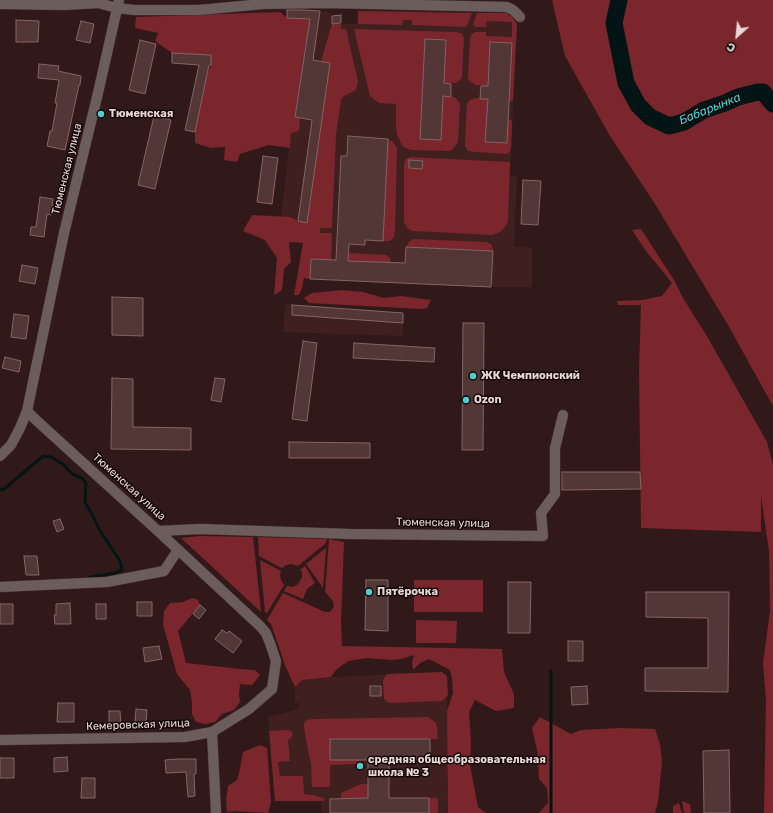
<!DOCTYPE html>
<html>
<head>
<meta charset="utf-8">
<style>
  body { margin:0 }
  #map { position:relative; width:773px; height:813px; overflow:hidden; background:#321919; font-family:Rubik,sans-serif }
  canvas { display:block }
  .north { position:absolute; left:717px; top:16px; width:40px; height:40px; -webkit-text-stroke:3px #120707; paint-order:stroke; rotate:207deg; font-size:11px; font-weight:700; line-height:16px; text-align:center; color:#e9d7d6 }
  .north::after { content:''; display:block; margin:auto; width:14px; height:18px; background:#e9d7d6; clip-path:polygon(50% 0,100% 100%,50% 72%,0 100%) }
</style>
</head>
<body>
<div id="map">
<canvas width="773" height="813"></canvas>
<div class="north">С</div>
</div>
<script>
const c = document.querySelector('canvas').getContext('2d');
c.lineJoin = 'round';
function fillPath(path, color) { c.fillStyle = color; c.fill(path, 'evenodd'); }
const shape = rows => new Path2D(rows.map(r => 'M' + r).join(''));
function strokePath(path, color, width, dash) { c.strokeStyle = color; c.lineWidth = width; c.lineCap = dash ? 'butt' : 'round'; c.setLineDash(dash || []); c.stroke(path); }
function label(font, color, halo, rows, align = 'center') {
  c.font = font + ' Rubik,sans-serif'; c.lineWidth = 3; c.setLineDash([]); c.textBaseline = 'middle'; c.strokeStyle = halo; c.fillStyle = color; for (const [text, x, y, turn = 0] of rows) {
    c.save(); c.translate(x, y); c.rotate((+turn || 0) * Math.PI / 180); c.textAlign = isNaN(turn) ? turn : align; if (halo) c.strokeText(text, 0, 0); c.fillText(text, 0, 0); c.restore();
  }
}
const built = shape([
  [287,8,331,13,332,24,357,24,358,11,506,13,512,17,517,24,510,176,517,177,514,246,532,248,532,287,491,287,405,282,390,283,304,278,330,63,307,223,298,221,290,217,281,217,291,133,295,117,309,19,287,18],
  [285,304,403,313,403,336,283,332],
  [442,672,447,676,448,813,322,813,321,801,275,801,268,717,297,710,299,707,299,703,295,702,295,687,302,680,331,677]
]);
const green = shape([
  [552,0,773,0,773,406,728,325,655,204,610,136,565,56],
  [358,11,472,13,467,26,465,27,412,25,412,20,403,20,402,25,358,24],
  [280,12,287,18,310,19,295,117,300,118,299,131,291,133,290,148,269,145,240,154,237,162,224,160,225,147,211,148,195,143,195,132,206,77,211,65,211,55,172,53,155,41,158,33,135,28,136,17],
  [477,13,506,13,512,17,517,24,513,99,511,101,509,101,511,43,490,42,488,86,476,85,470,82,468,77,470,38,472,34,475,32,486,32,486,36,512,37,512,22,486,21,486,27,475,27,473,24],
  [332,24,341,24,341,29,346,29,358,81,356,90,344,96,341,100,336,135,332,228,320,228,320,233,332,233,331,260,311,259,310,279,304,278,302,288,299,295,294,295,303,243,289,242,291,262,284,269,282,290,274,295,277,258,265,240,243,231,252,215,290,217,298,221,306,222,312,183,303,182,304,175,313,176,330,63,321,61],
  [354,29,456,32,461,33,463,36,464,38,462,77,460,80,456,83,444,83,446,40,425,39,420,138,441,140,443,96,454,97,460,103,458,142,452,150,448,151,411,150,403,147,397,135,396,127,396,104,379,103,370,96],
  [475,98,488,99,486,142,506,143,508,120,511,120,512,122,511,148,509,153,506,154,474,152,468,151,465,146,465,142,467,104,470,100],
  [388,139,393,142,397,148,395,231,394,237,390,241,383,241],
  [410,157,510,162,508,221,505,227,500,232,492,235,412,231,407,228,404,222,404,164,406,159],
  [641,229,674,280,683,298,708,338,742,398,767,442,773,465,773,813,764,813,766,699,763,663,770,611,769,551,761,496,761,532,641,528,639,371,641,305,618,305,617,301,642,300,662,296,672,283,646,251,632,230],
  [413,239,487,242,492,245,493,251,406,247,409,242],
  [349,253,386,255,390,258,391,263,348,261],
  [342,290,363,292,384,298,401,296,431,300,427,308,420,309,309,303,304,298,312,293],
  [200,536,253,537,261,612,181,538],
  [258,537,327,539,326,543,298,566,291,564,286,565,282,568,259,556],
  [329,539,344,542,341,623,342,646,502,649,504,672,514,694,514,708,496,711,475,700,469,712,471,743,470,765,478,807,486,813,448,813,447,711,453,693,452,679,450,670,429,659,420,663,413,670,412,662,414,655,401,659,392,660,367,658,348,661,336,670,331,677,302,680,295,687,285,665,271,624,267,620,283,593,325,612,329,612,332,610,334,606,333,601,325,592],
  [326,548,323,588,306,564],
  [260,560,281,571,280,575,281,580,284,585,267,613,265,612],
  [305,566,315,583,307,589,303,599,284,591,287,586,293,587,298,584,300,581,302,577,302,572,300,570],
  [414,580,483,580,483,612,414,612],
  [192,598,198,600,200,605,178,631,186,663,240,669,255,670,260,675,252,685,240,684,239,694,240,702,234,710,222,714,215,722,205,724,196,722,192,714,192,702,190,690,177,674,163,625,164,611,170,603,183,602],
  [416,620,457,621,456,643,416,643],
  [442,672,447,676,448,695,442,701,389,703,384,699,383,680,387,674],
  [428,717,431,719,436,723,437,727,438,739,330,739,330,760,361,760,361,764,330,765,330,787,312,787,311,765,304,728,304,723,307,720,313,719],
  [540,717,571,734,581,730,620,728,655,729,660,744,662,762,658,802,655,813,539,813,548,803,547,788,539,779,538,755,532,728],
  [287,730,291,731,293,734,291,738,288,740,290,761,278,762,280,776,303,776,304,794,313,795,324,798,324,801,275,801,269,731],
  [260,745,267,748,271,802,268,813,235,811,227,812,226,799,228,786,237,780,240,769,243,752],
  [361,784,368,784,368,798,341,798,341,793],
  [429,798,436,798,438,800,438,813,429,813],
  [682,801,690,804,691,813,684,813],
  [679,803,682,813,673,813,673,806]
]);
const stream = shape([
  [0,489,3,490,43,456,51,457,63,464,72,474,82,478,86,483,85,502,94,518,99,529,120,561,122,570,115,573,90,577],
  [551,671,551,813]
]);
const river = shape([
  [619,0,614,23,626,83,638,105,650,117,669,126,684,122,704,110,725,103,738,97,758,92,763,92,773,104]
]);
const building = shape([
  [287,10,305,10,320,11,313,60,330,63,307,223,298,221,312,120,295,117,310,19,287,18,287,10],
  [341,15,341,23,332,24,332,16,341,15],
  [16,20,39,21,38,42,16,42,16,20],
  [81,21,94,24,90,43,76,40,81,21],
  [425,39,446,40,444,83,451,84,451,97,443,96,441,140,420,139,425,39],
  [140,40,156,44,145,94,129,90,140,40],
  [490,42,512,43,507,143,485,142,488,99,480,99,481,86,488,86,490,42],
  [172,53,211,55,211,65,209,65,195,132,185,130,199,65,172,63,172,53],
  [39,64,59,66,58,71,81,76,80,85,79,85,65,150,47,146,50,131,52,131,57,103,55,103,59,80,38,78,39,64],
  [154,116,171,120,155,189,138,185,154,116],
  [348,136,388,139,383,241,365,240,365,245,349,244,348,261,405,263,406,247,493,251,491,287,310,279,311,259,336,260,341,156,347,156,348,136],
  [263,156,278,158,272,204,257,202,263,156],
  [409,160,423,161,422,169,409,168,409,160],
  [523,180,541,181,538,225,521,224,523,180],
  [40,197,53,199,51,215,47,214,44,237,30,235,31,227,36,227,40,197],
  [22,265,38,268,35,284,19,281,22,265],
  [112,297,143,298,143,336,112,335,112,297],
  [292,305,403,313,403,323,292,315,292,305],
  [14,314,29,316,26,339,11,337,14,314],
  [463,323,484,323,483,450,462,450,463,323],
  [303,341,317,343,307,421,292,419,303,341],
  [354,343,435,348,434,362,353,358,354,343],
  [5,357,21,361,19,372,2,368,5,357],
  [112,378,133,379,133,427,191,428,191,450,111,449,112,378],
  [215,378,225,379,221,402,211,400,215,378],
  [289,442,370,443,370,458,289,458,289,442],
  [562,472,640,472,641,489,562,490,562,472],
  [60,519,64,529,57,532,53,521,60,519],
  [24,556,37,556,39,575,26,575,24,556],
  [366,580,388,580,388,631,365,630,366,580],
  [508,582,531,582,530,633,508,633,508,582],
  [646,592,729,592,728,692,645,691,645,668,708,668,708,618,646,617,646,592],
  [137,602,152,602,152,616,137,616,137,602],
  [70,603,71,624,55,624,54,615,56,615,56,604,70,603],
  [0,604,13,604,13,624,0,624,0,604],
  [96,604,106,604,106,619,96,619,96,604],
  [200,605,206,610,199,619,193,614,200,605],
  [222,630,227,633,229,631,242,641,233,653,215,639,222,630],
  [568,641,583,641,583,661,568,661,568,641],
  [159,646,162,659,145,662,143,648,159,646],
  [370,686,381,686,381,696,370,696,370,686],
  [587,686,588,704,572,705,571,687,587,686],
  [58,703,74,703,74,722,57,722,58,703],
  [136,709,147,710,146,723,135,723,136,709],
  [109,711,120,711,121,726,109,727,109,711],
  [330,739,430,739,430,759,389,759,389,798,429,798,429,813,330,813,330,799,368,798,368,760,330,760,330,739],
  [729,750,730,813,704,813,703,751,729,750],
  [67,757,68,771,54,772,54,758,67,757],
  [0,758,14,758,14,778,0,778,0,758],
  [178,759,196,759,196,774,194,774,195,796,188,797,186,772,166,773,165,760,178,759],
  [82,778,95,778,95,798,81,798,82,778]
]);
const street = shape([
  [0,4,65,5,98,3,117,8,134,10,199,10,263,4,326,3,507,7,513,10,520,17],
  [27,411,36,420,158,531,201,529,350,534,543,536,541,513,555,494,555,448,563,415],
  [0,456,11,445,20,428,27,411,64,233,98,93,119,0],
  [0,587,107,582,164,571,178,550],
  [212,732,216,813],
  [0,740,185,737,212,732,249,709,272,689,276,661,270,643,266,633,260,626,158,531]
]);
const markers = [
  [101,114,4,"#51ccd1"],
  [473,376,4,"#51ccd1"],
  [466,400,4,"#51ccd1"],
  [369,592,4,"#51ccd1"],
  [360,766,4,"#51ccd1"]
];
const poiNames = [
  ["Тюменская",109,114],
  ["ЖК Чемпионский",481,376],
  ["Ozon",474,400],
  ["Пятёрочка",377,592],
  ["средняя общеобразовательная",368,760],
  ["школа № 3",368,773]
];
const streetNames = [
  ["Тюменская улица",67,169,-76],
  ["Тюменская улица",129,487,42],
  ["Тюменская улица",443,523,1],
  ["Кемеровская улица",138,725,-2]
];
const waterNames = [
  ["Бабарынка",710,109,-22]
];
fillPath(built, '#401f1f');
fillPath(green, '#7a262c');
strokePath(stream, '#031415', 3);
strokePath(river, '#031415', 17);
fillPath(building, '#533636');
strokePath(building, '#846564', 1);
strokePath(street, '#4c3433', 11);
strokePath(street, '#6b5d5c', 10);
for (const [x, y, r, color] of markers) { const dot = new Path2D(); dot.arc(x, y, r, 0, 2 * Math.PI); c.fillStyle = color; c.fill(dot); strokePath(dot, '#120707', 1.5); }
label('bold 11px', '#e9d7d6', '#120707', poiNames, 'left');
label('11px', '#e9d7d6', '#120707', streetNames);
label('italic 12px', '#43d6db', '#120707', waterNames);
</script>
</body>
</html>
